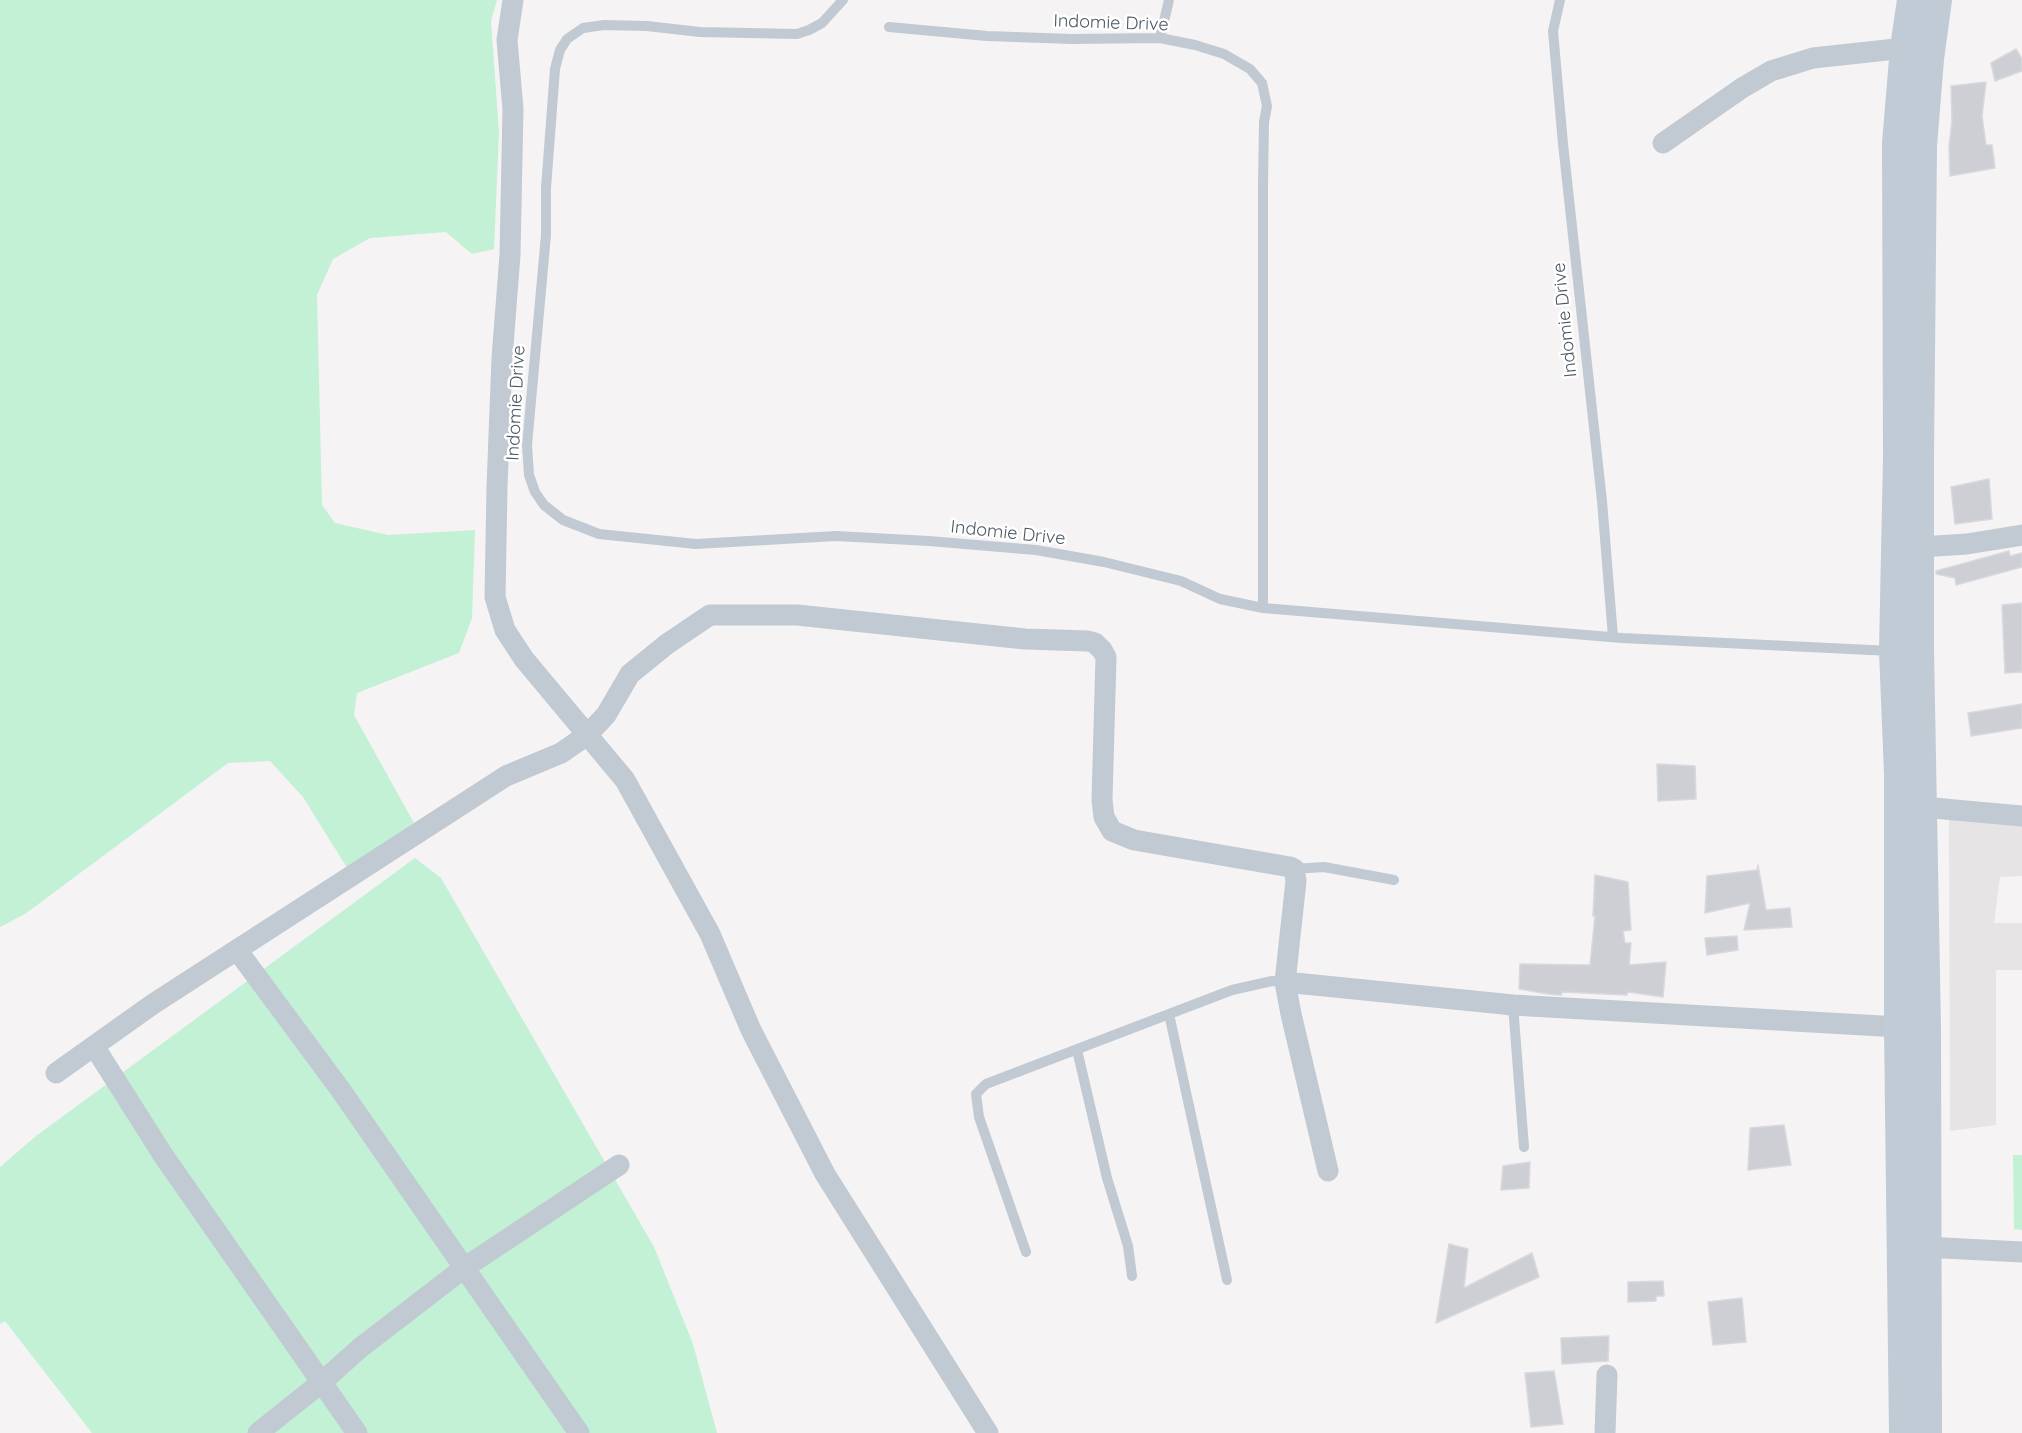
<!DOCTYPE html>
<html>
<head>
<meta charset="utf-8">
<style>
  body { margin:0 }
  canvas { display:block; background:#f5f3f3 }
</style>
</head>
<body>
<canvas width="2022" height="1433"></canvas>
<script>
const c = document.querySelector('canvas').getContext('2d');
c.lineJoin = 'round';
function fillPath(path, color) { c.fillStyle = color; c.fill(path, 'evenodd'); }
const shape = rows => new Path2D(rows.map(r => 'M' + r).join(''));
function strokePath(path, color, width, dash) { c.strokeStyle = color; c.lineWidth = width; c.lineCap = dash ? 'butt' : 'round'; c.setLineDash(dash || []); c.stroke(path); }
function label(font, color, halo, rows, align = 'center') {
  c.font = font + ' Quicksand,sans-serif'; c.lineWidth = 5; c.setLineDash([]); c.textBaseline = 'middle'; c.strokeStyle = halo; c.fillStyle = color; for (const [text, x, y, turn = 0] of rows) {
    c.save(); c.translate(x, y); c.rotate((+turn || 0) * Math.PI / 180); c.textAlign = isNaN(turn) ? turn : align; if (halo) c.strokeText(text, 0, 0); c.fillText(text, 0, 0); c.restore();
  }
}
const education = shape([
  [1949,818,2022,822,2022,876,2000,877,1994,923,2022,923,2022,970,1996,970,1996,1125,1950,1131]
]);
const green = shape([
  [0,0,497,0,491,21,499,133,494,249,472,254,446,232,370,238,333,259,317,295,322,505,335,523,388,535,475,530,472,618,459,653,357,693,354,715,414,823,349,871,303,797,270,761,228,763,25,914,0,927],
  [415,858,441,878,654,1247,693,1344,717,1433,92,1433,5,1321,0,1324,0,1167,36,1136],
  [2013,1155,2022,1155,2022,1230,2014,1229]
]);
const building = shape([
  [2016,49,2022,59,2022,71,1995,81,1991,63,2016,49],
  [1986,82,1982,116,1986,145,1992,145,1995,168,1950,176,1949,147,1952,120,1951,86,1986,82],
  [1989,479,1992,519,1955,524,1951,487,1989,479],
  [2009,551,2010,556,2022,553,2022,567,1956,585,1955,578,1936,574,1936,571,2009,551],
  [2022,603,2022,672,2005,673,2002,605,2022,603],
  [2022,704,2022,728,1971,736,1968,713,2022,704],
  [1657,764,1695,766,1696,799,1658,801,1657,764],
  [1758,865,1766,910,1790,908,1792,927,1744,930,1750,903,1705,913,1707,876,1757,870,1758,865],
  [1595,875,1628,882,1631,930,1623,931,1625,943,1631,943,1629,965,1666,962,1663,997,1628,992,1627,995,1562,992,1561,995,1548,994,1519,989,1520,964,1590,965,1595,916,1593,916,1595,875],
  [1737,936,1738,950,1707,955,1705,938,1737,936],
  [1784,1125,1791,1165,1748,1170,1750,1128,1784,1125],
  [1530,1162,1529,1188,1501,1190,1503,1166,1530,1162],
  [1449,1244,1468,1249,1464,1288,1532,1253,1539,1277,1436,1323,1449,1244],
  [1663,1281,1664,1296,1656,1296,1656,1301,1628,1302,1628,1282,1663,1281],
  [1742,1298,1746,1342,1713,1345,1708,1302,1742,1298],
  [1609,1336,1608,1361,1562,1364,1561,1338,1609,1336],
  [1554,1371,1563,1424,1531,1427,1525,1373,1554,1371]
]);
const lane = shape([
  [843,0,822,23,809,30,797,34,700,32,647,26,604,25,583,28,567,39,560,50,555,69,546,188,546,235,527,445,529,475,535,492,544,505,563,520,599,534,696,544,836,536,929,541,1036,550,1104,562,1181,581,1220,599,1263,608,1622,638,1891,651],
  [1560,0,1553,31,1563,144,1602,501,1613,637],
  [889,27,987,36,1071,39,1160,38,1195,45,1224,54,1250,69,1262,83,1267,106,1264,122,1263,185,1263,608],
  [1160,38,1169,0],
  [1294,869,1324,867,1394,880],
  [1513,1005,1524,1147],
  [1169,1014,1227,1280],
  [1077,1050,1107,1178,1128,1246,1132,1276],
  [1026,1252,979,1117,976,1094,986,1084,1232,990,1272,981,1285,982]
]);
const street = shape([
  [513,0,507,40,513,109,510,255,502,358,497,487,495,597,505,630,524,659,625,780,710,934,751,1030,825,1174,988,1433],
  [1663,143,1742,88,1771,71,1813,58,1905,48],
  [1920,547,1967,544,2022,535],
  [1922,807,2022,816],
  [237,950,340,1089,579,1433],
  [1285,982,1513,1005,1899,1027],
  [94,1046,163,1155,357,1433],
  [56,1073,153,1004,506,776,561,753,587,735,606,715,630,674,667,644,710,615,797,615,1025,639,1088,641,1095,643,1102,650,1106,657,1102,800,1104,817,1112,831,1134,840,1290,867,1294,869,1296,881,1285,982,1291,1014,1328,1171],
  [1925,1247,2022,1252],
  [258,1433,322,1382,360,1348,464,1268,619,1165],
  [1605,1433,1607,1375]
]);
const secondary = shape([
  [1904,1433,1899,1027,1899,774,1894,651,1898,456,1897,143,1905,48,1912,0],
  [1927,1433,1926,1028,1919,650,1919,458,1922,146,1929,59,1937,0]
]);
const streetNames = [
  ["Indomie Drive",1111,23,2],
  ["Indomie Drive",1565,320,-96],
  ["Indomie Drive",516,403,-87],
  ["Indomie Drive",1008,533,6]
];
fillPath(education, '#e6e4e5');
fillPath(green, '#c3f1d5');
fillPath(building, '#cdcfd5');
strokePath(building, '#d7d9de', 1.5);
strokePath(lane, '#c1cad2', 10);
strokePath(street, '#c1cad2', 21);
strokePath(secondary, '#c1cbd6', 30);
label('18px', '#4a5661', '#fff', streetNames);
</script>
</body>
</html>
